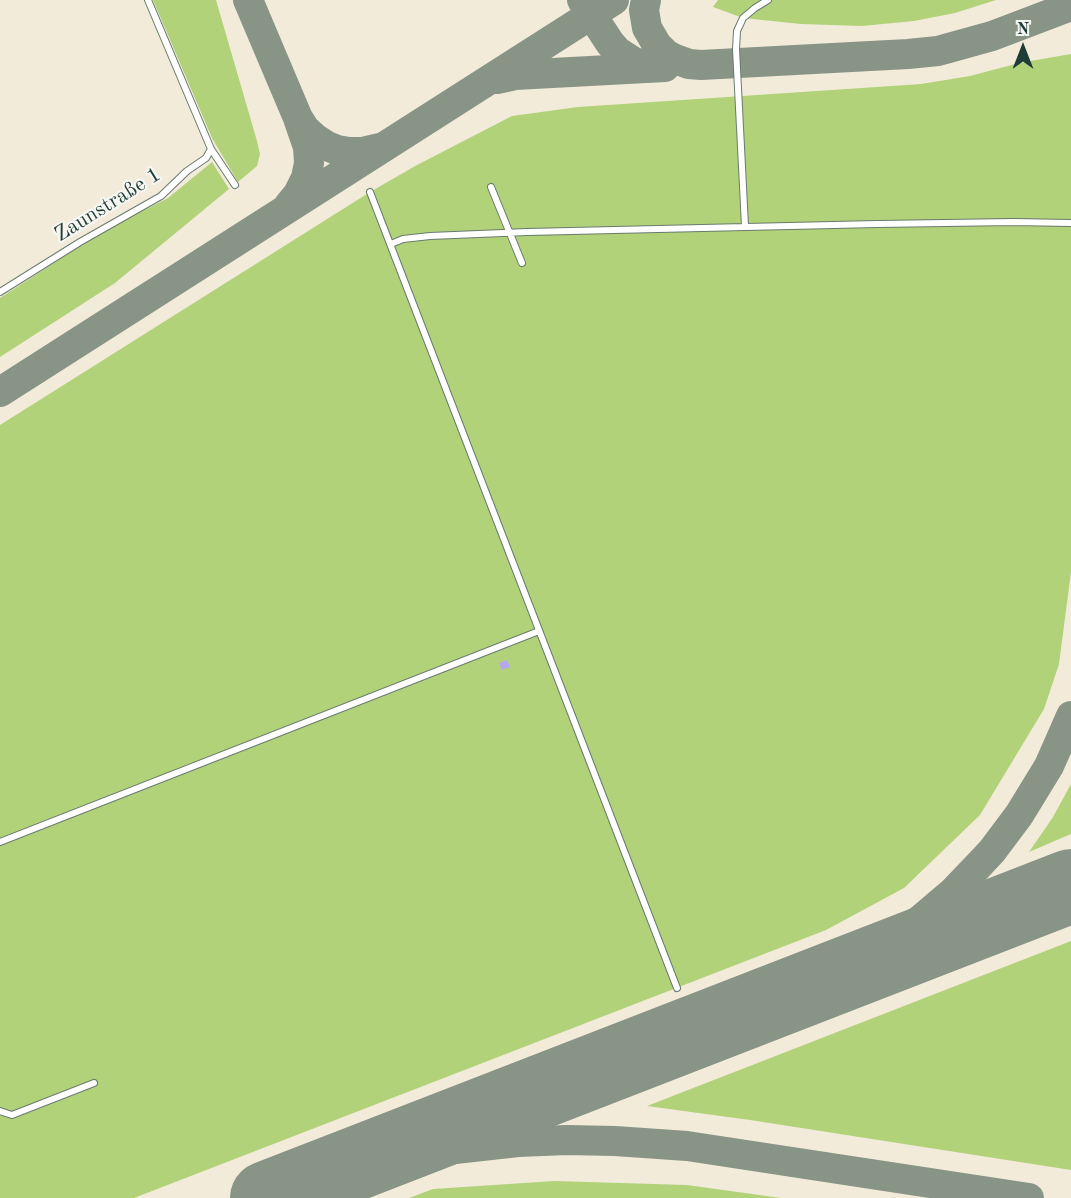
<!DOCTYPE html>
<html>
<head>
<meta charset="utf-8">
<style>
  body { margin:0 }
  #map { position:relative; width:1071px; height:1198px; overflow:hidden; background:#f2ebd9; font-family:"Old Standard TT",serif }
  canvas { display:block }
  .north { position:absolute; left:993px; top:18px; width:60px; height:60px; -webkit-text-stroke:4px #f6f6f2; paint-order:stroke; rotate:0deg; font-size:16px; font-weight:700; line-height:24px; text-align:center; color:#1f3d34 }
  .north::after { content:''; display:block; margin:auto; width:21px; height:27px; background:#1f3d34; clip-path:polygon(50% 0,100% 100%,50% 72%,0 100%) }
</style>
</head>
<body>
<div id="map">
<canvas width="1071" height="1198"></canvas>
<div class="north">N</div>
</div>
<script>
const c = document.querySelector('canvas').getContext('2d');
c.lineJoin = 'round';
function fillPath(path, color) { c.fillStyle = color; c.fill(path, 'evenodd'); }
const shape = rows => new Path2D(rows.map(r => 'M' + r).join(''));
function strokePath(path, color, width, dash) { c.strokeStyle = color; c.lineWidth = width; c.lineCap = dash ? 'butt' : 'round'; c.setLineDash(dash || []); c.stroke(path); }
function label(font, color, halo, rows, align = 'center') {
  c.font = font + ' "Old Standard TT",serif'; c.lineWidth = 4.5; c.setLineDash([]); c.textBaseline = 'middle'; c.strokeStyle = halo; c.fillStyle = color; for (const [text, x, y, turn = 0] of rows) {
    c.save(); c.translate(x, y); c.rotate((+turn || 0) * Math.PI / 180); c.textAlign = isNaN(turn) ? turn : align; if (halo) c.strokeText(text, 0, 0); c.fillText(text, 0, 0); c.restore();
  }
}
const green = shape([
  [153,0,216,0,257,141,260,154,257,166,238,182,212,138],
  [718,0,996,0,955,13,914,21,862,26,801,24,743,18,713,7],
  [1071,54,1071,572,1059,664,1044,709,980,815,904,888,826,930,134,1198,0,1198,0,425,370,192,417,165,512,116,578,107,921,84,970,76,1019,63],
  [212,162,229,189,115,283,0,357,0,298,105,230,168,198],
  [1071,784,1071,834,1029,852,1053,817],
  [1071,941,1071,1170,750,1120,647,1106],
  [554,1181,687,1185,781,1198,409,1198,433,1189]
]);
const taxiway = shape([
  [248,0,298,118],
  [582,0,610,43,617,51,634,62,650,66],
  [646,0,644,10,647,28,657,45,666,54,675,59,689,64,701,65,908,54,938,51,992,36,1071,6],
  [497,79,515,75,665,67],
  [289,205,298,194,306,178,309,163,308,147,298,118,305,129,316,139,327,146,337,150,349,152,362,152,379,148],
  [0,392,614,0],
  [970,925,1023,908,1071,896],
  [820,983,881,948,920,920,953,892,977,867,992,851,1019,815,1049,766,1071,716],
  [303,1184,329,1176,374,1164,446,1150,518,1142,567,1140,615,1141,687,1146,1029,1198]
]);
const runway = shape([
  [267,1198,1071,886]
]);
const building = shape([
  [507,660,510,667,502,670,499,663]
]);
const lane = shape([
  [211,149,235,185],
  [491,187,522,263],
  [370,192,677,988],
  [745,226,736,49,737,31,743,18,755,8,768,0],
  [391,244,403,239,430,236,527,232,877,224,1013,222,1071,223],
  [0,292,80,242,161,196,187,171,206,158,211,149,148,0],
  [0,842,539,631],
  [0,1111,12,1115,94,1083]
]);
const streetNames = [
  ["Zaunstraße 1",108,205,-32]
];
fillPath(green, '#b2d27a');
strokePath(taxiway, '#889486', 30);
strokePath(runway, '#889486', 74);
fillPath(building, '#b5a7ee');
strokePath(lane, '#697a6e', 8);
strokePath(lane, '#fff', 6);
label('21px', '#1f3d34', '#f6f6f2', streetNames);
</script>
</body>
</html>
